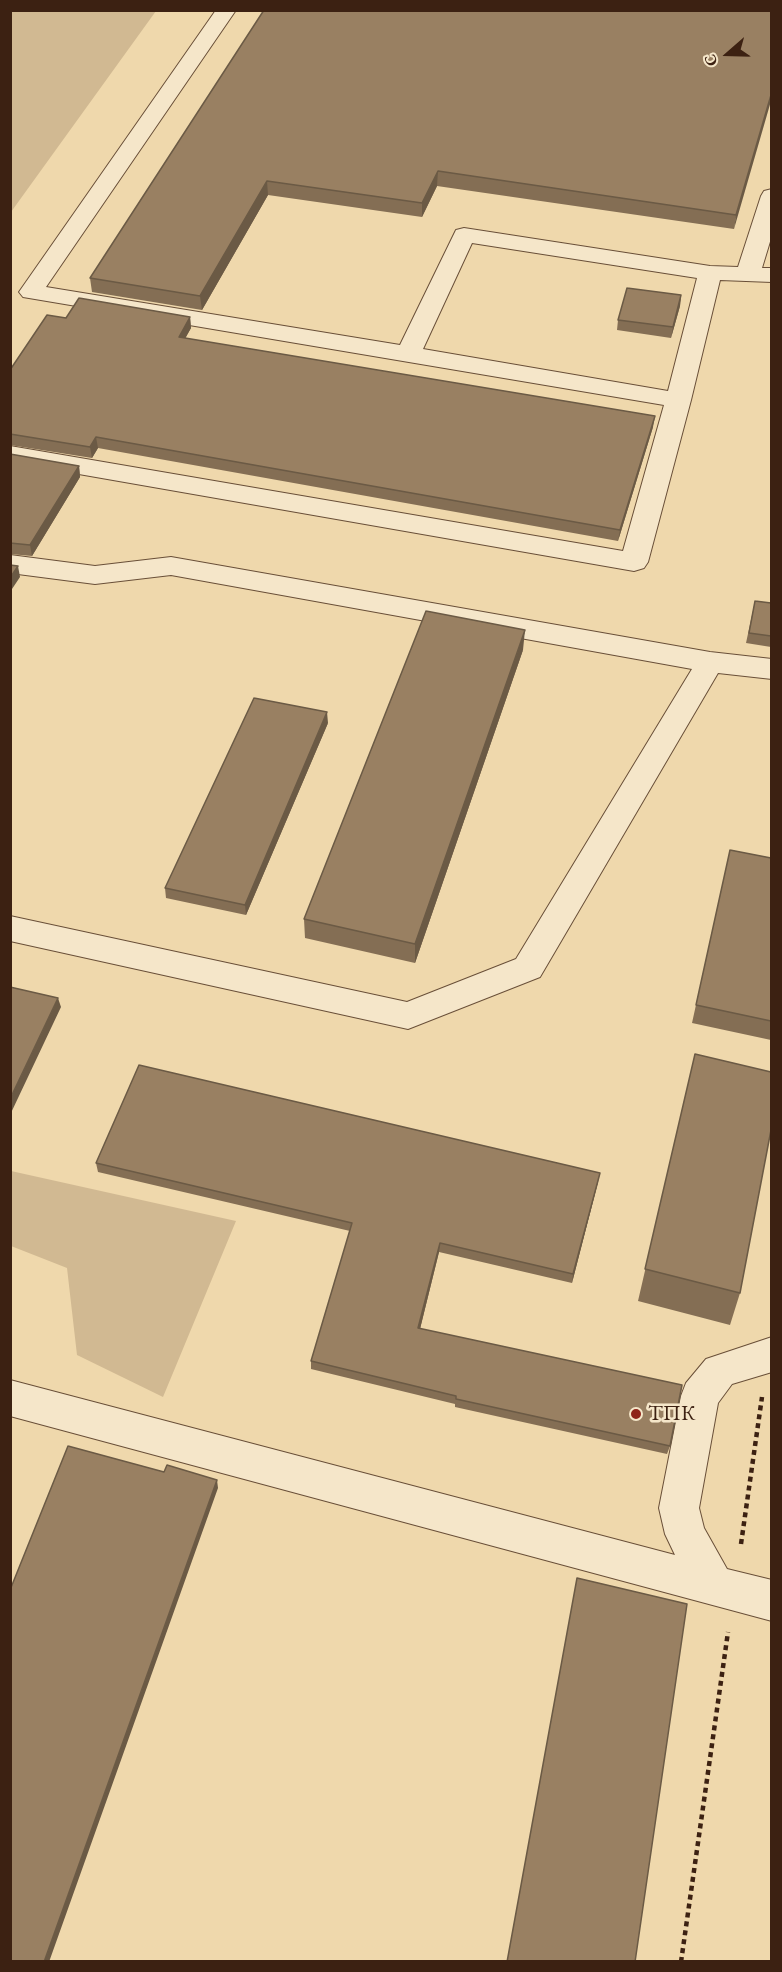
<!DOCTYPE html>
<html>
<head>
<meta charset="utf-8">
<style>
  body { margin:0 }
  #map { position:relative; width:782px; height:1972px; overflow:hidden; background:#efd8ac; font-family:"EB Garamond",serif }
  canvas { display:block }
  .frame { position:absolute; inset:0; border:12px solid #3c2112; pointer-events:none }
  .north { position:absolute; left:698px; top:24px; width:60px; height:60px; -webkit-text-stroke:4px #f5e6c9; paint-order:stroke; rotate:250deg; font-size:16px; font-weight:700; line-height:24px; text-align:center; color:#3c2112 }
  .north::after { content:''; display:block; margin:auto; width:21px; height:27px; background:#3c2112; clip-path:polygon(50% 0,100% 100%,50% 72%,0 100%) }
</style>
</head>
<body>
<div id="map">
<canvas width="782" height="1972"></canvas>
<div class="frame"></div>
<div class="north">С</div>
</div>
<script>
const c = document.querySelector('canvas').getContext('2d');
c.lineJoin = 'round';
function fillPath(path, color) { c.fillStyle = color; c.fill(path, 'evenodd'); }
const shape = rows => new Path2D(rows.map(r => 'M' + r).join(''));
function strokePath(path, color, width, dash) { c.strokeStyle = color; c.lineWidth = width; c.lineCap = dash ? 'butt' : 'round'; c.setLineDash(dash || []); c.stroke(path); }
function label(font, color, halo, rows, align = 'center') {
  c.font = font + ' "EB Garamond",serif'; c.lineWidth = 5; c.setLineDash([]); c.textBaseline = 'middle'; c.strokeStyle = halo; c.fillStyle = color; for (const [text, x, y, turn = 0] of rows) {
    c.save(); c.translate(x, y); c.rotate((+turn || 0) * Math.PI / 180); c.textAlign = isNaN(turn) ? turn : align; if (halo) c.strokeText(text, 0, 0); c.fillText(text, 0, 0); c.restore();
  }
}
const green = shape([
  [11,10,156,11,11,212,10,11],
  [11,1171,236,1221,163,1397,77,1355,67,1268,11,1246]
]);
const path = shape([
  [741,1544,762,1397],
  [681,1962,728,1632]
]);
const minor = shape([
  [216,10,236,10,46,287,400,345,456,230,464,228,710,266,738,267,761,196,764,191,772,189,772,235,762,268,772,268,772,282,720,280,691,400,648,562,644,568,634,571,10,462,10,446,623,551,664,405,23,297,19,292,216,10],
  [472,243,697,278,668,391,423,349,472,243],
  [10,555,95,566,171,557,710,652,772,659,772,679,718,673,540,977,408,1029,10,941,10,916,407,1002,516,959,692,669,171,575,95,584,10,573,10,555],
  [772,1337,772,1372,732,1384,718,1403,699,1508,704,1528,727,1569,772,1580,772,1621,10,1416,10,1380,675,1555,665,1534,659,1508,681,1396,686,1383,706,1359,772,1337]
]);
const wall = shape([
  [264,10,771,10,734,229,437,186,422,217,268,195,202,310,92,292,90,278],
  [681,295,680,306,671,338,617,330,618,320],
  [190,317,191,328,185,338,653,427,618,541,98,448,92,458,10,445,10,370,66,318],
  [10,454,79,466,80,477,32,556,10,554],
  [755,601,771,603,771,647,746,643],
  [523,650,415,963,305,938,304,919],
  [328,723,246,915,166,898,165,888],
  [730,850,771,858,771,1040,692,1023],
  [695,1054,740,1293,730,1325,638,1301],
  [96,1163,598,1182,572,1283,439,1252,420,1329,670,1446,667,1454,455,1407,455,1404,311,1369,311,1361,350,1231,98,1172]
]);
const shadedWall = shape([
  [771,95,771,101,734,229,736,215],
  [438,171,437,186,422,217,422,203],
  [267,181,268,195,202,310,200,296],
  [681,295,680,306,671,338,673,327],
  [190,317,191,328,180,348,179,337],
  [655,416,653,427,618,541,620,530],
  [96,437,98,448,92,458,90,447],
  [79,466,80,477,32,556,30,545],
  [18,566,20,577,10,592,10,578],
  [525,630,523,650,415,963,415,944],
  [327,712,328,723,246,915,245,905],
  [58,998,61,1007,10,1115,10,1099],
  [600,1173,598,1182,572,1283,573,1274],
  [440,1243,439,1252,418,1337,418,1328],
  [217,1480,218,1488,49,1962,44,1962]
]);
const building = shape([
  [264,10,771,10,771,95,736,215,438,171,422,203,267,181,200,296,90,278,264,10],
  [627,288,681,295,673,327,618,320,627,288],
  [79,298,190,317,179,337,655,416,620,530,96,437,90,447,10,434,10,370,47,315,66,318,79,298],
  [10,454,79,466,30,545,10,543,10,454],
  [10,565,18,566,10,578,10,565],
  [755,601,771,603,771,636,749,633,755,601],
  [426,611,525,630,415,944,304,919,426,611],
  [254,698,327,712,245,905,165,888,254,698],
  [730,850,771,858,771,1021,696,1005,730,850],
  [10,987,58,998,10,1099,10,987],
  [695,1054,771,1072,771,1130,740,1293,645,1269,695,1054],
  [139,1065,600,1173,573,1274,440,1243,418,1328,682,1385,670,1446,456,1399,456,1396,311,1361,352,1223,96,1163,139,1065],
  [68,1446,164,1472,167,1465,217,1480,44,1962,10,1962,10,1590,68,1446],
  [577,1578,687,1604,635,1962,507,1962,577,1578]
]);
const markers = [
  [636,1414,6,"#8f2418"]
];
const poiNames = [
  ["ТПК",648,1414]
];
fillPath(green, '#d1b992');
strokePath(minor, '#694f38', 2);
strokePath(path, '#3c2112', 4.5, [5, 4]);
fillPath(minor, '#f5e6c9');
fillPath(wall, '#846e54');
fillPath(shadedWall, '#6b5a45');
fillPath(building, '#998062');
strokePath(building, '#6b5a45', 1.5);
for (const [x, y, r, color] of markers) { const dot = new Path2D(); dot.arc(x, y, r, 0, 2 * Math.PI); c.fillStyle = color; c.fill(dot); strokePath(dot, '#f5e6c9', 2); }
label('22px', '#3c2112', '#f5e6c9', poiNames, 'left');
</script>
</body>
</html>
